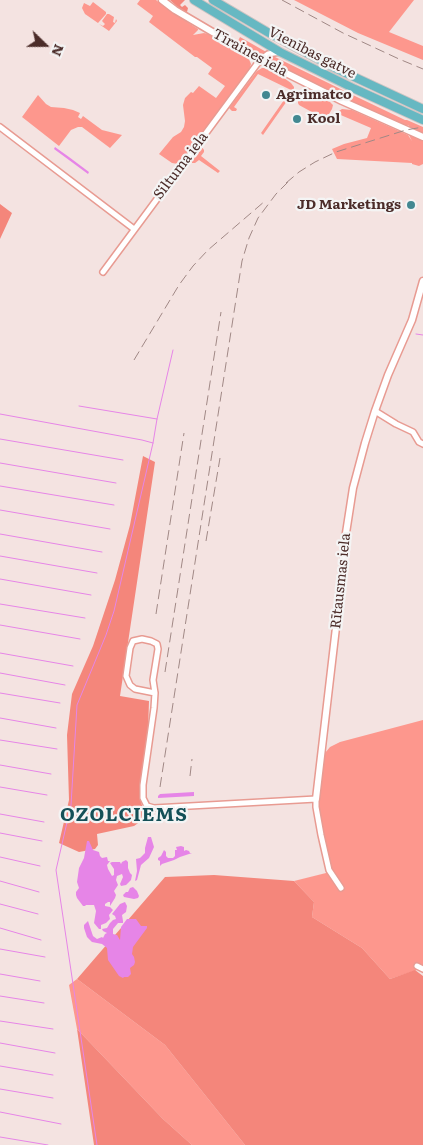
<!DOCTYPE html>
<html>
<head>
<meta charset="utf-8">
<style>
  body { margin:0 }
  #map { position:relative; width:423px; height:1145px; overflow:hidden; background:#f4e3e1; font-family:Literata,serif }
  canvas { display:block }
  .north { position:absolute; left:20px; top:20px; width:50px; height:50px; -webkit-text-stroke:4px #f4f4f4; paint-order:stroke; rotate:112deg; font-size:14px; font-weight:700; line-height:20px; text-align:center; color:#4b2c29 }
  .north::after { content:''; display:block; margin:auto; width:18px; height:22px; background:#4b2c29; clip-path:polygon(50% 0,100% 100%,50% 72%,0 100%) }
</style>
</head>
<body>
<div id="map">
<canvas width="423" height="1145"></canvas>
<div class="north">N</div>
</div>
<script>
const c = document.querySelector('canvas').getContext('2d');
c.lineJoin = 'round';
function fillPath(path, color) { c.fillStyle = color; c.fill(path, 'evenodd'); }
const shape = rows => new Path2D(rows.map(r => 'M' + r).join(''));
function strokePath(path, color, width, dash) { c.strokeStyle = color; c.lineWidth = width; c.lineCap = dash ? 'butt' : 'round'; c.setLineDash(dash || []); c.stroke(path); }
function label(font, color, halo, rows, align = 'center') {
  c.font = font + ' Literata,serif'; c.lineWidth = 4.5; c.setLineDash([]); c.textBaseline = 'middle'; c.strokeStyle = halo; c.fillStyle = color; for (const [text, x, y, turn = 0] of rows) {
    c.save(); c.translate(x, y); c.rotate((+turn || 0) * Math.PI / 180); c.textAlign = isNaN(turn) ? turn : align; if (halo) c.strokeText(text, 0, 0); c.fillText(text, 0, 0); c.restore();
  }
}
const green = shape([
  [140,0,156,0,169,10,198,29,198,30,193,35,204,33,208,34,248,57,251,64,249,71,178,164,172,163,159,154,173,137,181,132,184,127,185,121,183,105,185,98,191,92,193,93,199,86,216,98,225,86,208,74,212,68,197,57,195,57,149,22,153,16,137,4],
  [294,0,414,0,389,32,423,46,423,60,358,33],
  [93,2,106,12,106,14,98,23,85,14,82,8,84,3,90,6],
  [107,14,109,14,114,17,113,22,115,23,116,19,117,21,109,31,99,24,103,26,105,24,102,21],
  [240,37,275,57,357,97,405,120,407,120,423,127,423,134,414,131,408,125,406,126,373,112,280,66,237,43],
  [262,68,266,68,271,69,291,83,294,87,294,91,263,135,261,133,291,90,258,74,234,107,237,109,236,111,232,111,229,108,257,71],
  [307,91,330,102,333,105,332,109,329,114,322,117,319,116,299,105,298,103,298,96,302,92],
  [38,95,46,104,51,107,64,108,73,110,80,113,78,117,81,119,83,116,102,130,122,135,110,148,82,127,78,127,71,130,59,146,22,117],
  [342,109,352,110,408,135,412,141,409,135,423,141,423,164,419,166,412,164,412,163,337,159,332,149,344,144,367,138,371,128,336,113],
  [201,146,204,150,204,152,201,156,220,171,218,173,199,160,195,163,192,163,190,160],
  [423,720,423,968,390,979,362,948,312,917,314,902,294,881,326,873,331,868,318,809,325,753,330,747,340,742],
  [77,979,165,1045,245,1145,192,1145,163,1119,77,1029,69,985]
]);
const forest = shape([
  [170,0,185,0,180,5,182,7,185,5,188,8,187,12,182,11],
  [0,204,12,213,0,239],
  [143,456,155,462,120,696,149,701,148,730,141,802,143,809,141,821,134,826,97,834,98,845,95,849,79,852,59,843,69,800,67,735,72,694,93,646,115,580,130,525],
  [214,875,294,881,314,902,312,917,362,948,390,979,415,970,423,976,423,1145,245,1145,165,1045,77,979,165,877],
  [77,1029,163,1119,192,1145,94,1145]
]);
const water = shape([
  [55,147,69,157,89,172,88,174,54,149],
  [194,792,194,796,158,798,158,796,160,794],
  [148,837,151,837,154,847,149,858,141,865,137,880,135,881,137,871,136,859,140,858,145,853,145,848],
  [87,841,89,841,93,850,99,852,100,856,102,858,107,857,108,861,110,861,107,865,108,869,112,876,114,875,114,869,110,863,112,862,120,862,121,864,122,862,126,860,128,862,128,868,130,873,132,875,131,880,126,885,121,886,120,884,123,877,122,874,117,876,116,880,118,885,114,891,116,895,115,898,110,906,110,902,108,902,105,904,105,906,110,907,113,910,109,915,110,919,106,923,101,925,101,929,99,929,94,923,96,911,94,905,86,905,85,906,83,906,77,898,76,895,76,892,79,888,77,882,79,868,84,858],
  [181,846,184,847,184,851,186,850,189,851,190,853,192,853,180,857,174,860,162,864,160,866,160,861,158,860,158,858,161,856,164,850,166,852,166,856,168,858,173,858,175,856,175,850,177,850,176,847],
  [133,887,137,891,139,896,138,898,134,899,124,897,123,895,126,892,128,892,130,888],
  [125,902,127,906,126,912,122,915,123,921,123,923,118,923,113,929,113,934,117,935,120,940,121,927,127,919,136,919,141,926,147,926,147,928,133,947,132,954,134,957,135,962,134,965,130,968,131,974,128,977,124,977,123,978,119,976,108,960,107,948,102,944,92,942,87,937,84,928,84,925,88,921,93,936,97,939,102,937,103,938,105,934,107,933,103,931,102,929,107,928,110,923,113,920,116,919,115,916,112,914,120,904]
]);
const stream = shape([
  [416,334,423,335],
  [79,406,157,419],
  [0,414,142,440,153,443],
  [0,439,123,460],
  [0,463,116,483],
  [0,486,114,505],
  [0,510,110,529],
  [0,534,102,552],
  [0,556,97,573],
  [0,579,91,595],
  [0,604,85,618],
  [0,625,80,639],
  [0,653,73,666],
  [0,673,65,685],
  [0,693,60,703],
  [0,718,56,728],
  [0,740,57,749],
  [0,765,51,774],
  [0,787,47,795],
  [0,814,44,822],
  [0,833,42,841],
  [0,857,40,866],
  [0,881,39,892],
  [0,904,38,914],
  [0,928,41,940],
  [0,949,45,957],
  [0,974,40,981],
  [0,996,44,1003],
  [0,1021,53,1029],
  [0,1043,55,1053],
  [0,1066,53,1075],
  [0,1089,53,1098],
  [0,1112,61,1124],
  [0,1137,48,1145],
  [97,1145,56,870,71,805,77,705,106,635,114,611,153,443,157,419,173,350]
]);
const minor = shape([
  [0,127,134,229],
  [103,272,260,60,268,54,280,52],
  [375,411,396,424,413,432,419,442,423,444],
  [155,693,135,689,130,685,126,676,130,648,133,641,142,639,151,641,157,644,158,649,153,680,155,693,154,708,143,785,143,798,147,806,154,808,316,799,316,807,321,835,329,870,341,888],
  [417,966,423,969]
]);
const tertiary = shape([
  [162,0,175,10,260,60,342,101,423,137],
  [316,799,342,576,346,533,353,488,365,443,375,411,388,375,412,320,423,281]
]);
const trunk = shape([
  [194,0,280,52,355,89,423,120],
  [213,0,269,33,335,68,423,109]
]);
const rail = shape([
  [282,0,343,33,399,59,423,69],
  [286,183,299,172,315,162,336,152,406,130,423,127],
  [134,360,179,285,193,266,208,250,265,201],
  [206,541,220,458],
  [156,614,184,433],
  [165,672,221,312],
  [190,776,192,759],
  [160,787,242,261,249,238,258,218,276,194,291,179]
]);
const markers = [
  [266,95,5,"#428891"],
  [297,119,5,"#428891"],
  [411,205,5,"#428891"]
];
const streetNames = [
  ["Tīraines iela",250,53,29],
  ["Vienības gatve",312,53,27],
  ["Siltuma iela",181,166,-53],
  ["Rītausmas iela",341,581,-84]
];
const poiNames = [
  ["Agrimatco",276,95],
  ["Kool",307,119],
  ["JD Marketings",401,205,"right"]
];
const districtNames = [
  ["OZOLCIEMS",124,815]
];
fillPath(green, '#fd978d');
fillPath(forest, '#f4867b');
fillPath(water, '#e685e7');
strokePath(stream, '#e685e7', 1);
strokePath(minor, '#e89b92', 8);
strokePath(tertiary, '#e89b92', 9);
strokePath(trunk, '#cdc4c3', 10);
strokePath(minor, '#fff', 5);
strokePath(tertiary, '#fff', 6);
strokePath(trunk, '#66b8c2', 8);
strokePath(rail, '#a08885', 1, [10, 5]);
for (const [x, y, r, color] of markers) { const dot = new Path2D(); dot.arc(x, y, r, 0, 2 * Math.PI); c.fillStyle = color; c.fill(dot); strokePath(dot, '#f4f4f4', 2); }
label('14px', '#4b2c29', '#f4f4f4', streetNames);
label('bold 14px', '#4b2c29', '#f4f4f4', poiNames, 'left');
c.letterSpacing = '1px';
label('bold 19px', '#145057', '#f4f4f4', districtNames);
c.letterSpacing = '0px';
</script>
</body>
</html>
